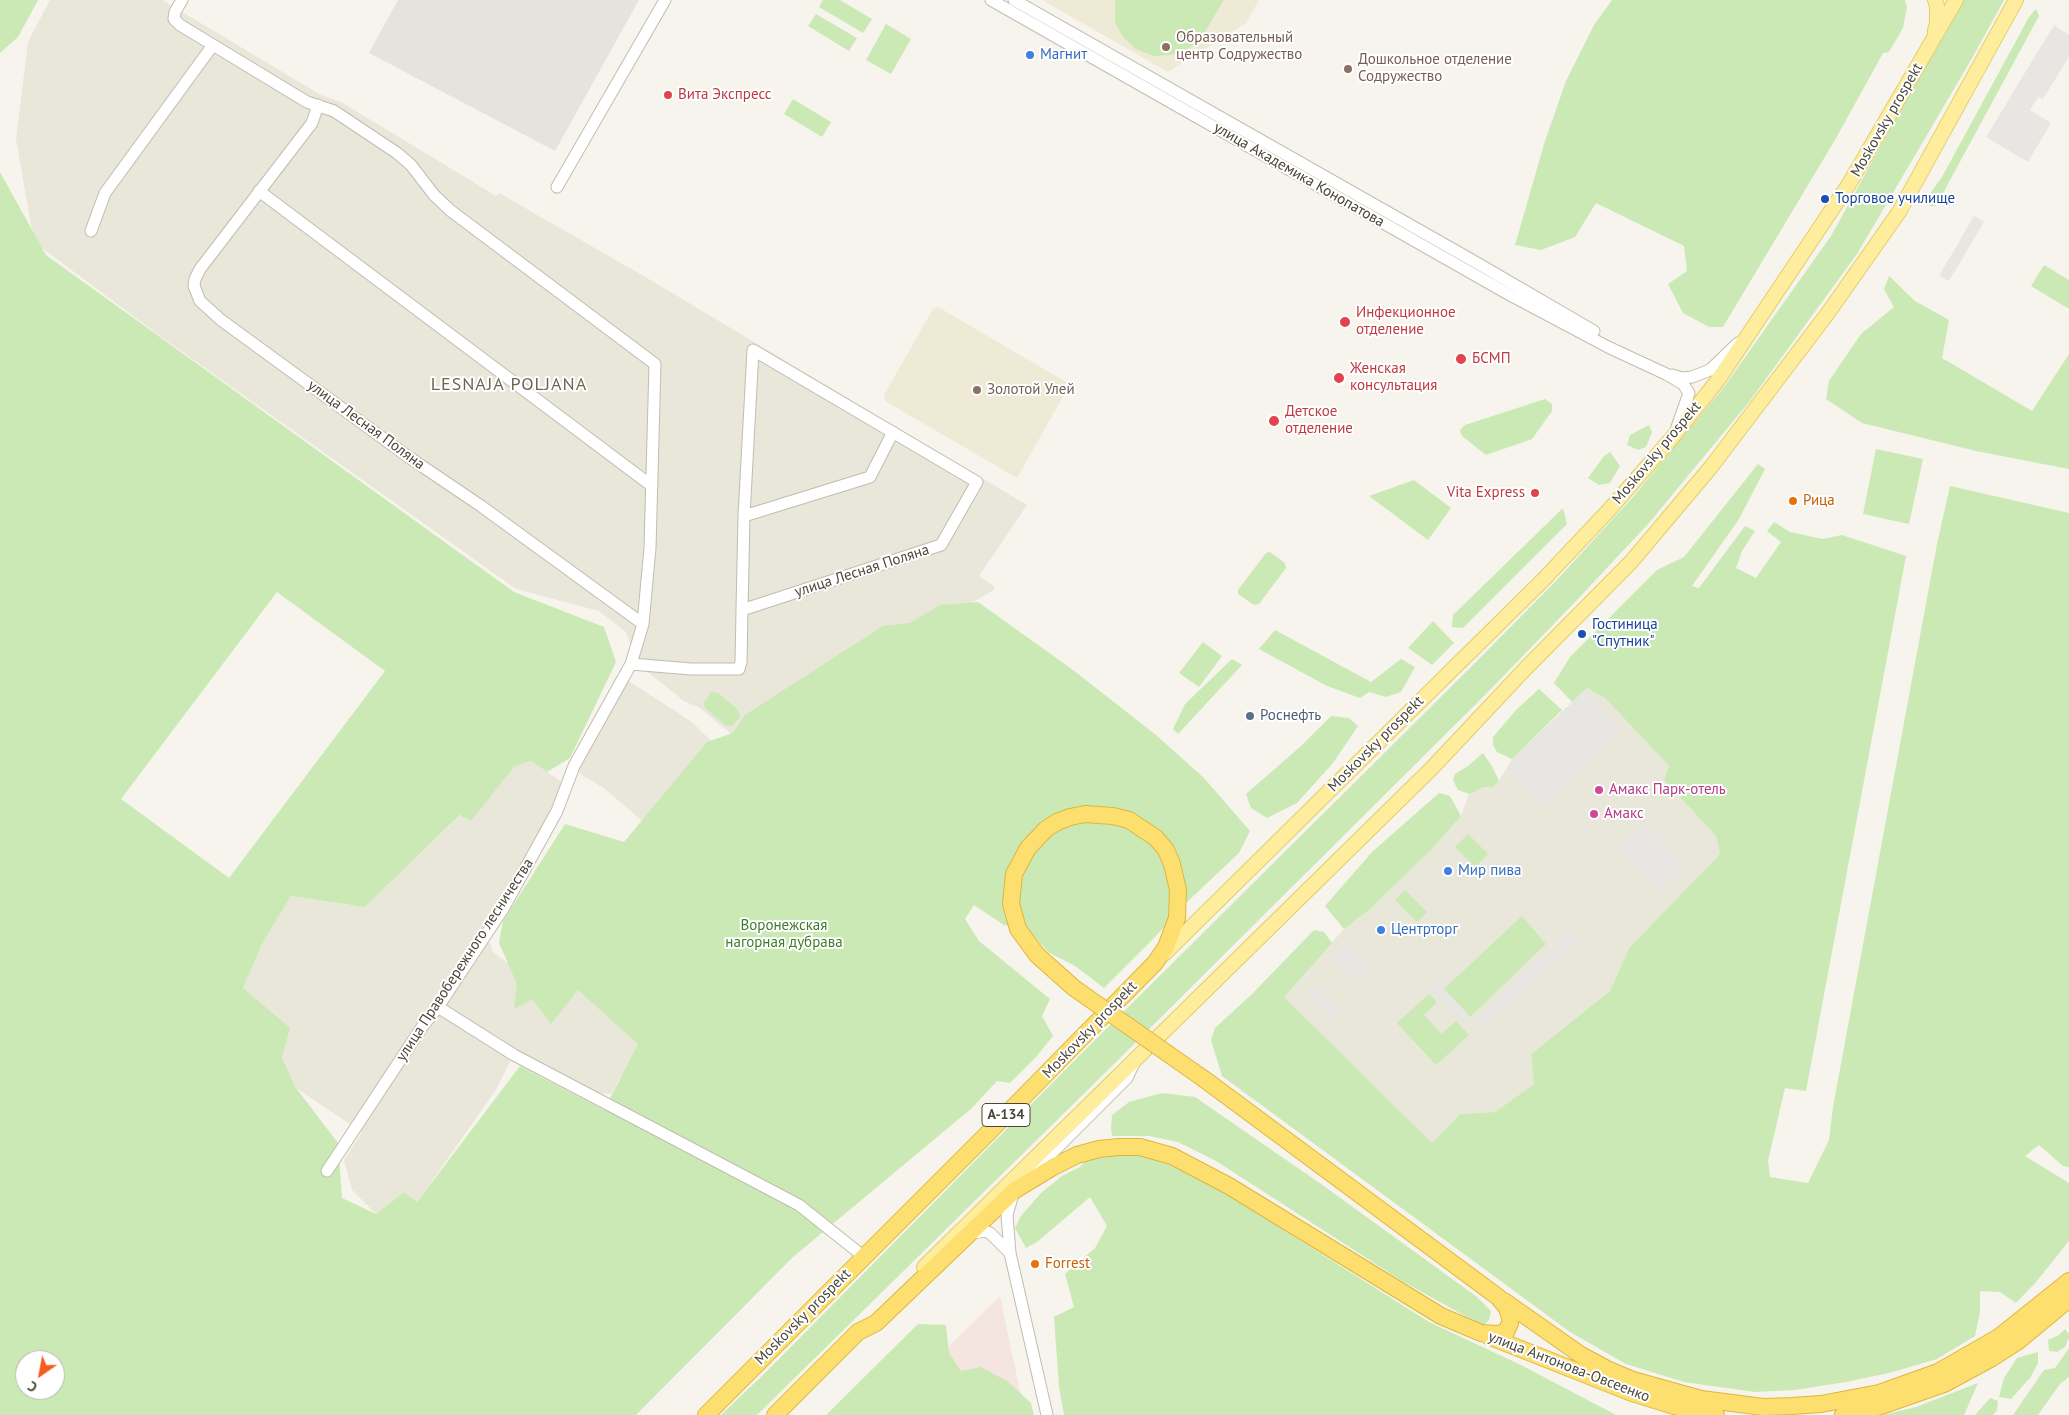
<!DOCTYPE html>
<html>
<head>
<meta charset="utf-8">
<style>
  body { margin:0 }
  #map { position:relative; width:2069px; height:1415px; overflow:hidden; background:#f6f4ec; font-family:"PT Sans",sans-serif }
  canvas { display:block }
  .north { position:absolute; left:15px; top:1350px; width:50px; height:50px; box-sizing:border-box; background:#fff; border:1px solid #b7b5b0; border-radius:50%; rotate:213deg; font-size:14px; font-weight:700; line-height:20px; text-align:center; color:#4a4639 }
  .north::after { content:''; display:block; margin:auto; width:18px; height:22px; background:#f85b20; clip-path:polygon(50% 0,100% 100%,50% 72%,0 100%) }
</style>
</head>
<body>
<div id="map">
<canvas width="2069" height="1415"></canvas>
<div class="north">С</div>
</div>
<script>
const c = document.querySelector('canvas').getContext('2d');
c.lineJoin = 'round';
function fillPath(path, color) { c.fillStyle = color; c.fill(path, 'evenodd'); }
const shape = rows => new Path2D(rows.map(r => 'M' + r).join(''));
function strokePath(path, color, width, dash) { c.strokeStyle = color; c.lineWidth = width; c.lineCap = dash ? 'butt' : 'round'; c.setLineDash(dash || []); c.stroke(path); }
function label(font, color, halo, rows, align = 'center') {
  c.font = font + ' "PT Sans",sans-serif'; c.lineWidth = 4; c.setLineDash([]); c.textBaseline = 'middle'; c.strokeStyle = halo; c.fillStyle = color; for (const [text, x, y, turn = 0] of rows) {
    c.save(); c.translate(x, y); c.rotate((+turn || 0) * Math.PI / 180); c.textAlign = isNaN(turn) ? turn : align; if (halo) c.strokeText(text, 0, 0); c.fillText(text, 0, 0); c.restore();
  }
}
const residential = shape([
  [50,0,162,0,321,95,341,102,496,196,499,193,652,281,1027,505,979,576,995,587,992,591,755,730,734,736,700,708,684,701,645,670,631,664,630,643,626,632,599,611,516,589,160,336,34,242,16,139,28,42],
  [627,680,692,722,719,749,662,838,605,789,579,773,583,758],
  [1587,688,1605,698,1669,766,1664,780,1716,836,1720,854,1629,948,1610,991,1531,1054,1534,1084,1495,1112,1460,1114,1432,1143,1283,997,1344,929,1369,910,1434,847,1461,816,1469,794,1484,787,1493,787,1499,781,1512,759],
  [531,761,563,783,526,861,484,927,493,952,557,1000,578,989,639,1044,611,1094,594,1093,515,1051,496,1090,417,1202,404,1192,376,1214,352,1190,344,1160,362,1132,296,1088,282,1056,243,988,263,942,291,896,365,907,461,815,471,820,514,767]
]);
const industrial = shape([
  [398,0,639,0,555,151,369,53]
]);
const education = shape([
  [1042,0,1259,0,1246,23,1168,72],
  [938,307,1066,382,1069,386,1017,478,885,401,884,395,933,309]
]);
const medical = shape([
  [1000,1296,1025,1415,879,1415]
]);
const green = shape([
  [0,0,38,0,18,37,0,53],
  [823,0,840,0,872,19,863,33,819,7],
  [1115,0,1224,0,1203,35,1190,48,1172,55,1153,56,1136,49,1123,37,1115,23],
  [1612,0,1905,0,1907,7,1903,28,1889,52,1883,53,1835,140,1723,327,1709,327,1683,313,1668,284,1687,271,1684,246,1596,203,1575,237,1541,250,1515,245,1545,141,1566,81,1594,25],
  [1961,0,2004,0,1971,60,1857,254,1749,402,1649,523,1575,602,1487,693,1112,1066,757,1415,721,1415,766,1372,1089,1046,1469,669,1554,583,1633,497,1724,387,1831,236],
  [2036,9,2039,16,1936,206,1930,206,1926,199,1942,177,2029,17],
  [816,14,857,38,849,51,808,26],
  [886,24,911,39,891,74,866,60],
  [793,99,831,122,822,137,784,114],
  [0,172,46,255,514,592,604,627,616,662,570,758,547,772,531,761,514,767,471,821,460,815,365,907,291,896,263,942,243,988,290,1028,282,1057,296,1088,338,1143,342,1198,376,1214,404,1192,417,1202,520,1066,604,1110,638,1044,578,990,551,1024,532,999,514,1009,517,984,499,943,503,921,565,824,624,842,707,742,733,733,745,715,883,626,910,623,940,605,978,602,1073,670,1156,735,1204,778,1250,831,1239,853,1186,903,1153,939,1104,988,1075,966,1048,952,1028,929,1004,925,974,905,965,919,979,941,1050,999,1042,1016,1053,1036,1036,1057,1010,1083,997,1081,972,1108,793,1257,636,1415,0,1415],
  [277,592,385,671,229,878,121,799],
  [25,1360,55,1360,55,1390,25,1390],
  [2044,265,2069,280,2069,309,2031,286],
  [1889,276,1915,301,1949,320,1942,358,2032,411,2069,354,2069,469,1976,451,1862,423,1826,399,1829,381,1861,334,1894,307,1884,289],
  [1545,399,1552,404,1552,411,1532,439,1486,455,1462,436,1460,430,1465,425],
  [1649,425,1652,432,1646,447,1638,450,1627,445,1630,435],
  [1876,449,1923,459,1909,524,1863,514],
  [1610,452,1620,466,1610,483,1599,485,1588,478,1604,456],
  [1758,464,1765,469,1739,519,1692,586,1699,588,1745,526,1755,531,1742,551,1736,568,1756,578,1781,542,1767,531,1774,522,1790,532,1822,539,1842,535,1906,556,1806,1091,1785,1088,1768,1161,1770,1177,1808,1183,1829,1140,1833,1107,1937,544,1950,486,2069,513,2069,1167,2063,1166,2039,1145,2025,1156,2069,1183,2069,1241,2036,1282,2016,1303,2000,1292,1980,1291,1980,1312,1975,1336,1937,1359,1889,1373,1846,1382,1795,1390,1755,1392,1684,1382,1626,1364,1570,1332,1222,1076,1211,1040,1215,1028,1252,994,1314,930,1324,932,1332,943,1284,997,1432,1143,1460,1114,1495,1112,1534,1084,1531,1054,1610,991,1629,948,1720,854,1716,836,1664,780,1669,766,1605,698,1587,688,1572,702,1554,683,1570,657,1657,570,1684,557],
  [1414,480,1451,508,1428,540,1369,496],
  [1563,508,1567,524,1463,628,1452,627,1453,615],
  [1270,552,1285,563,1286,568,1259,604,1254,605,1238,594,1238,590,1266,553],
  [1433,621,1454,643,1432,665,1408,648],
  [1275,630,1371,682,1401,659,1415,667,1401,692,1386,697,1369,692,1360,698,1327,686,1259,649],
  [1203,642,1222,656,1199,687,1179,673],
  [1232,659,1242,665,1178,734,1173,729,1185,704],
  [1539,689,1562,710,1512,759,1497,752,1493,745,1493,737,1517,709],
  [711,692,718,693,738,710,740,717,733,725,727,726,705,708,704,702],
  [1331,716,1349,718,1358,726,1333,763,1297,803,1267,818,1251,808,1246,794,1301,746],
  [1483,753,1493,768,1499,781,1493,787,1484,787,1469,794,1458,790,1453,780,1455,774,1468,766],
  [1439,793,1450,796,1461,816,1434,847,1369,910,1344,929,1325,906,1372,852],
  [1468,834,1488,854,1475,867,1455,847],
  [1405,890,1427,912,1417,922,1395,900],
  [1522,916,1546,944,1470,1017,1443,990],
  [1429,994,1437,1002,1424,1015,1441,1034,1456,1021,1469,1035,1436,1065,1397,1023],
  [1162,1093,1195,1097,1321,1184,1477,1297,1491,1311,1489,1320,1484,1325,1476,1322,1402,1281,1216,1161,1178,1142,1149,1136,1112,1136,1111,1128,1112,1115,1129,1102],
  [1130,1154,1164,1161,1217,1188,1429,1322,1521,1365,1616,1415,1064,1415,1059,1387,1054,1317,1074,1307,1065,1274,1095,1248,1107,1226,1090,1197,1037,1242,1026,1248,1015,1228,1021,1216,1041,1193,1062,1176,1080,1167,1088,1158,1108,1155],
  [918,1324,946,1325,949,1353,961,1371,981,1367,1007,1381,1031,1403,1034,1415,826,1415],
  [2065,1329,2069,1334,2069,1338,2065,1347,2057,1352,2049,1351,2048,1340,2059,1335],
  [2069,1348,2069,1377,2060,1384,2038,1415,2013,1415,2044,1370,2055,1368],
  [2038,1352,2038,1363,2030,1378,2011,1399,1999,1397,2004,1378,2017,1358],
  [1978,1383,1964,1415,1883,1415,1916,1407],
  [1990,1398,1998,1401,1997,1410,1993,1415,1975,1415]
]);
const parking = shape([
  [2054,25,2069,35,2069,57,2043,99,2038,97,2030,110,2051,123,2028,162,1986,137],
  [1974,216,1984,222,1949,281,1939,276],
  [1586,690,1622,731,1543,807,1507,769],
  [1646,822,1687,865,1660,890,1620,848],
  [1570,930,1579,940,1483,1029,1475,1020],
  [1346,943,1371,969,1358,982,1332,958],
  [1434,979,1468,1014,1461,1020,1427,985],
  [1313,984,1342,1012,1333,1021,1304,993]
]);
const minor = shape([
  [182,0,175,12,174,19,180,25,307,102,334,111,397,153,411,165,434,195,451,211,655,364,650,548,643,624,631,664,574,766,557,811,503,909,438,1007,422,1027,327,1171],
  [991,0,1510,295,1608,347,1666,374,1683,384,1689,393,1677,427],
  [1014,0,1470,259,1594,331],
  [318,105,312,123,200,269,195,279,194,286,200,301,221,320,410,458,481,506,643,624],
  [557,187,665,0],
  [259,191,652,486],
  [91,231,105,193,213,45],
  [1672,375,1683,378,1692,377,1710,370,1738,343],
  [744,516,870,477,893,432],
  [631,664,691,669,739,669,741,662,742,610,744,516,753,350,977,482,941,545,742,610],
  [438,1007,514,1055,799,1205,863,1256],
  [1028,1177,1127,1078,1134,1063],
  [1013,1194,1007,1215,1010,1253,1047,1415],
  [970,1234,984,1231,990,1233,1010,1253]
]);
const major = shape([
  [1935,0,1937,6,1937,23,1935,31],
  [1164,954,1543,580,1609,510,1672,438,1718,380,1849,184,1956,0],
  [924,1267,1432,768,1526,668,1631,562,1711,467,1828,313,1899,212,2016,0]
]);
const highway = shape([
  [1504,1301,1581,1355,1607,1369,1633,1380,1701,1399,1763,1407,1792,1406,1821,1404,1879,1393,1938,1372,1999,1337,2069,1281],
  [1488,1336,1632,1393,1674,1406,1716,1415],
  [706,1415,986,1135,1155,963,1166,947,1177,918,1178,890,1172,864,1166,850,1156,838,1129,820,1113,816,1085,814,1070,817,1057,822,1046,829,1028,848,1014,874,1011,904,1018,929,1037,955,1074,988],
  [775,1415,858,1332,876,1323,1015,1190,1053,1167,1077,1155,1099,1149,1119,1147,1140,1147,1172,1156,1229,1186,1441,1316,1481,1333,1497,1334,1506,1332,1510,1323,1510,1318,1507,1308,1498,1297,1204,1079],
  [1843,1415,1881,1406,1944,1384,1992,1358,2017,1342,2069,1299]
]);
const highwayBridge = shape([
  [1074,988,1204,1079]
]);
const markers = [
  [1166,47,5,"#8d6e63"],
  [1030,55,5,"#3f7fe0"],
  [1348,69,5,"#8d6e63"],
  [668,95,5,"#e0444e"],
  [1825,199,5,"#1a4fb4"],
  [1345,322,6,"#e0444e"],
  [1461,359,6,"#e0444e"],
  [1339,378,6,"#e0444e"],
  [977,390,5,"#8d6e63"],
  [1274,421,6,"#e0444e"],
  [1535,493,5,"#e0444e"],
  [1793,501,5,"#e8710a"],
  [1582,634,5,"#1a4fb4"],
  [1250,716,5,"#5c6f8a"],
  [1599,790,5,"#d1479c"],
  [1594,814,5,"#d1479c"],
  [1448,871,5,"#3f7fe0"],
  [1381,930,5,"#3f7fe0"],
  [1035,1264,5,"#e8710a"]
];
const shields = [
  [1006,1115,48]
];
const shieldNames = [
  ["А-134",1006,1115]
];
const educationNames = [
  ["Образовательный",1176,38],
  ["центр Содружество",1176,55],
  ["Дошкольное отделение",1358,60],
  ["Содружество",1358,77],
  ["Золотой Улей",987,390]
];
const shopNames = [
  ["Магнит",1040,55],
  ["Мир пива",1458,871],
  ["Центрторг",1391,930]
];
const healthNames = [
  ["Вита Экспресс",678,95],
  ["Инфекционное",1356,313],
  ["отделение",1356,330],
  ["БСМП",1472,359],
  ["Женская",1350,369],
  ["консультация",1350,386],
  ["Детское",1285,412],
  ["отделение",1285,429],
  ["Vita Express",1525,493,"right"]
];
const streetNames = [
  ["Moskovsky prospekt",1887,120,-60],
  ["улица Академика Конопатова",1299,175,30],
  ["улица Лесная Поляна",366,425,36],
  ["Moskovsky prospekt",1657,453,-50],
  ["улица Лесная Поляна",862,571,-18],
  ["Moskovsky prospekt",1376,744,-45],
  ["улица Правобережного лесничества",465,960,-57],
  ["Moskovsky prospekt",1090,1030,-46],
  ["Moskovsky prospekt",803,1317,-45],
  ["улица Антонова-Овсеенко",1569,1367,21]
];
const transitNames = [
  ["Торговое училище",1835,199],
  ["Гостиница",1592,625],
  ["\"Спутник\"",1592,642]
];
const foodNames = [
  ["Рица",1803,501],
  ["Forrest",1045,1264]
];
const serviceNames = [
  ["Роснефть",1260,716]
];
const hotelNames = [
  ["Амакс Парк-отель",1609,790],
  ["Амакс",1604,814]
];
const parkNames = [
  ["Воронежская",784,926],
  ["нагорная дубрава",784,943]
];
const quarterNames = [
  ["LESNAJA POLJANA",509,385]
];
fillPath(residential, '#e9e6da');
fillPath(industrial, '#e6e3dd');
fillPath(education, '#eeead6');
fillPath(medical, '#f5e5e0');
fillPath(green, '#cbe9b5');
fillPath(parking, '#e8e6e3');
strokePath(minor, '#c1bdae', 13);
strokePath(major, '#e4ce6b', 16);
strokePath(highway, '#ddb63e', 18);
strokePath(minor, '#fff', 11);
strokePath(major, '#fded9d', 14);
strokePath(highway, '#fddf70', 16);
strokePath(highwayBridge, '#ddb63e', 18, []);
strokePath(highwayBridge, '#fddf70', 16);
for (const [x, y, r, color] of markers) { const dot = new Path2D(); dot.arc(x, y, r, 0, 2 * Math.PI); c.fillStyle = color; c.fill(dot); strokePath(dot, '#fff', 2); }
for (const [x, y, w] of shields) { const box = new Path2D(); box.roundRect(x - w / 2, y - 11.5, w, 23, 4); c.fillStyle = '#fff'; c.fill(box); strokePath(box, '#4a4639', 1); }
label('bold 14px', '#4a4639', null, shieldNames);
label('15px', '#785e54', '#fff', educationNames, 'left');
label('15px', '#366cbe', '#fff', shopNames, 'left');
label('15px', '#be3a42', '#fff', healthNames, 'left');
label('15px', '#4a4639', '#fff', streetNames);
label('15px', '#164399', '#fff', transitNames, 'left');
label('15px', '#c56008', '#fff', foodNames, 'left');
label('15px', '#4e5e75', '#fff', serviceNames, 'left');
label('15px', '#b23c85', '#fff', hotelNames, 'left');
label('15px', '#407d2b', '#fff', parkNames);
c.letterSpacing = '1px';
label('18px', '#6d6550', '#fff', quarterNames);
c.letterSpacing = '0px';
</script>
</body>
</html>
